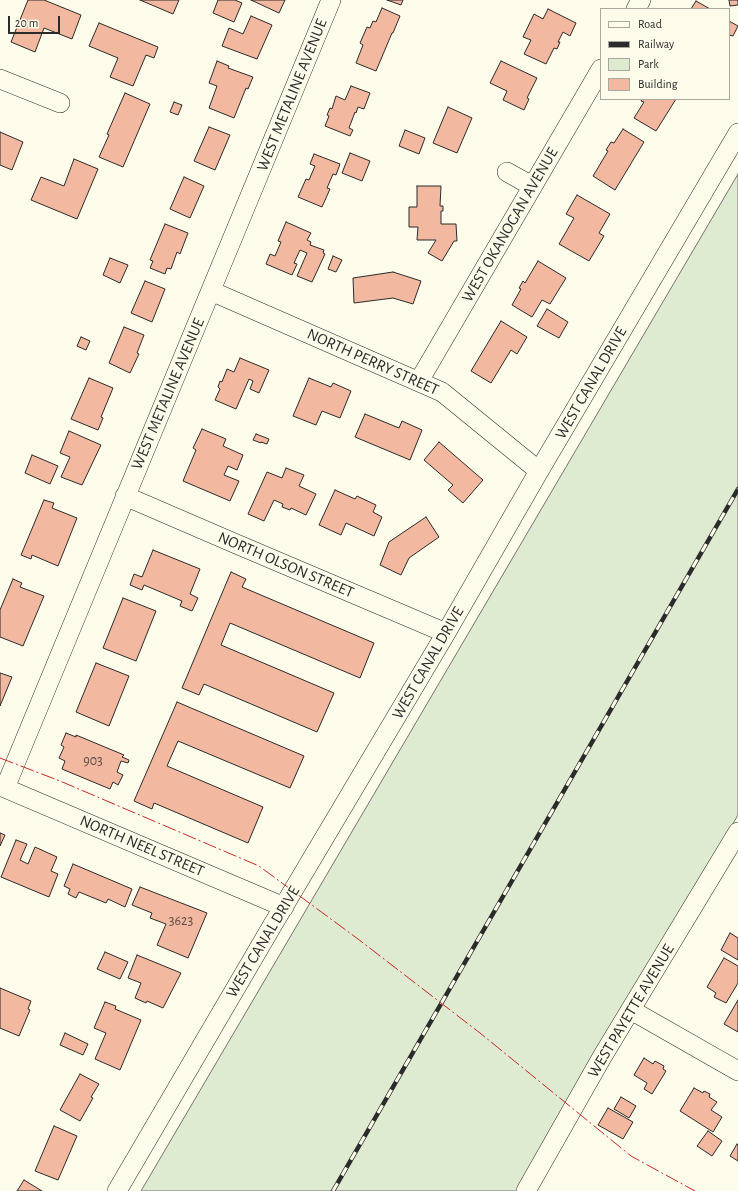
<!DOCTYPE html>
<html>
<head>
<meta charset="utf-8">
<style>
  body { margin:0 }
  #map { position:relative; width:738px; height:1191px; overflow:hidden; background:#fdfbea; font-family:"Alegreya Sans",sans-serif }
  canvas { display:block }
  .legend { position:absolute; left:600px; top:8px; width:130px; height:92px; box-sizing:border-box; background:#fdfbea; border:1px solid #a9a89e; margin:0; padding:5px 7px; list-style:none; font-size:12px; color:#2b2b2b }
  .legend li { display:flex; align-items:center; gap:8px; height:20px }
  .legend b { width:20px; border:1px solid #a9a89e }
  .scale { position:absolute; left:8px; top:16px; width:52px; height:18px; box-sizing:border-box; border:2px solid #2b2b2b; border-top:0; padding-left:5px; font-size:12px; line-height:14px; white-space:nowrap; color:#2b2b2b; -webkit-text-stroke:3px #fdfbea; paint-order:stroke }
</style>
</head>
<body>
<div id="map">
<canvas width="738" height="1191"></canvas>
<ul class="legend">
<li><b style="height:5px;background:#fdfbea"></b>Road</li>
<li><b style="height:5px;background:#2b2b2b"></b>Railway</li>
<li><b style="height:11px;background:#deebd1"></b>Park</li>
<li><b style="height:11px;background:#f2b8a0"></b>Building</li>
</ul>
<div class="scale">20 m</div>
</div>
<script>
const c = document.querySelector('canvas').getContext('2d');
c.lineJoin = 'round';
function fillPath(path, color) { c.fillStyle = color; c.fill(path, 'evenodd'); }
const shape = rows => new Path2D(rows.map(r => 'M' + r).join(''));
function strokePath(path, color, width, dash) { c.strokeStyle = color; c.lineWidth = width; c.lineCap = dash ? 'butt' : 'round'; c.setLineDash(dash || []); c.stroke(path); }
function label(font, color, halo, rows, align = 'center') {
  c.font = font + ' "Alegreya Sans",sans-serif'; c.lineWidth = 3; c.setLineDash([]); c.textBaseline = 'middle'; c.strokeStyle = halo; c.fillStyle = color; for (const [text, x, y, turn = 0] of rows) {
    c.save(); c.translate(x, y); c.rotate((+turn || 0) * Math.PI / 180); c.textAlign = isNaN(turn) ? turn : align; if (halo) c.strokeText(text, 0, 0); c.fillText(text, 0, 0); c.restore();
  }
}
const green = shape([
  [738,174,738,815,517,1191,141,1191,738,174]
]);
const building = shape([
  [28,0,44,0,81,15,72,39,44,28,35,52,11,42,28,0],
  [140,0,179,0,173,14,140,0],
  [218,0,235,0,242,3,234,22,213,13,218,0],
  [251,0,285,0,279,13,251,0],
  [387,0,403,0,401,5,387,0],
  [729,0,738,0,738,5,730,6,729,0],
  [696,1,710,9,691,9,696,1],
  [382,8,400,16,393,33,392,33,376,71,356,63,363,45,360,43,367,27,370,28,373,21,376,22,382,8],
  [548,9,576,23,570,36,563,32,558,42,560,42,557,49,554,48,546,64,524,54,531,40,523,37,534,14,543,19,548,9],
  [251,16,272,25,257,59,222,46,229,28,243,34,251,16],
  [729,21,738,26,733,36,729,35,729,21],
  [99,23,158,47,154,58,146,55,133,86,110,77,118,58,89,46,99,23],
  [217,61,229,66,228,68,253,77,248,89,246,88,234,118,209,108,217,86,209,83,217,61],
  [501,61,537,78,527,98,529,99,524,110,503,100,507,91,490,83,501,61],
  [351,86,370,93,364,109,358,107,356,113,355,112,349,128,353,130,350,136,325,126,329,116,327,115,330,108,332,109,336,96,345,100,351,86],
  [125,93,150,104,123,167,99,157,109,135,107,134,125,93],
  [642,99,676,99,656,131,634,118,644,102,641,101,642,99],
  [174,102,182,105,178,115,170,112,174,102],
  [448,107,472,118,457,153,433,143,448,107],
  [209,127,230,135,215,170,194,161,209,127],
  [623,129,644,142,615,190,593,176,608,151,606,150,611,142,614,143,623,129],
  [405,130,425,138,419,154,399,146,405,130],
  [0,132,23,142,12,170,0,165,0,132],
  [350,153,370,161,362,181,342,173,350,153],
  [314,154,340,164,336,175,333,174,327,188,330,189,322,207,298,197,306,179,309,180,315,166,310,164,314,154],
  [74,159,98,169,77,219,31,200,41,177,64,186,74,159],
  [184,177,204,186,190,218,170,209,184,177],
  [417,186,441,186,440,206,443,206,443,211,441,211,441,224,456,224,457,241,454,241,442,261,428,253,436,240,417,240,418,227,409,227,409,207,417,207,417,186],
  [577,195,610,214,599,233,604,236,589,261,559,244,574,218,566,214,577,195],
  [286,222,311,233,307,240,311,242,310,245,324,250,323,253,325,254,312,282,297,276,307,253,300,250,294,263,297,264,292,275,266,264,270,254,275,256,281,242,278,241,286,222],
  [165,224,188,233,180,254,177,252,171,269,167,268,165,274,150,268,153,261,150,260,165,224],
  [333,256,342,260,336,272,328,269,333,256],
  [110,258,128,265,120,283,103,275,110,258],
  [538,261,566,278,550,304,542,300,532,317,512,305,521,289,519,288,523,281,525,283,538,261],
  [393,272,421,281,413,304,393,298,354,303,353,278,393,272],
  [145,281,165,289,152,322,131,313,145,281],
  [547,309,568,322,559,338,537,326,547,309],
  [501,321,527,337,517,354,511,350,491,383,471,371,501,321],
  [124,327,144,335,137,353,139,354,130,373,109,363,124,327],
  [81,337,90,341,86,350,77,346,81,337],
  [240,358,269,370,259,393,250,389,253,381,249,379,236,409,215,400,220,389,218,387,220,381,222,382,227,369,234,372,240,358],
  [89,378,113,388,101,417,103,418,98,430,71,419,89,378],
  [309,378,331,387,333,383,351,391,340,418,322,411,316,425,293,416,309,378],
  [365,414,399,428,402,421,422,430,410,460,355,437,365,414],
  [202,429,226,439,223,446,243,455,237,470,228,466,224,475,239,481,230,501,183,481,196,450,193,448,202,429],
  [69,431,101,445,82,485,61,477,70,457,60,453,69,431],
  [256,434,269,439,267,444,261,442,261,443,253,440,256,434],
  [439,442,483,480,463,503,448,490,453,485,424,460,439,442],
  [32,455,58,466,50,484,25,473,32,455],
  [286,468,304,475,299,486,316,494,306,515,291,508,290,510,282,507,283,504,274,500,264,521,248,514,267,472,282,478,286,468],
  [335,490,355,499,357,496,376,505,373,512,382,517,374,536,346,523,341,535,319,525,335,490],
  [44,500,54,503,52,508,77,518,58,566,32,555,31,559,21,555,44,500],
  [426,517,439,537,409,558,401,575,380,565,389,542,426,517],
  [153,550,200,569,190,594,198,598,192,611,180,606,182,601,144,585,142,590,130,585,134,574,142,577,153,550],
  [231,572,246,579,242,587,374,643,360,678,230,623,221,645,334,693,317,732,204,684,199,695,182,688,231,572],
  [13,579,22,583,20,587,44,596,23,646,0,637,0,610,13,579],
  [123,598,156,611,136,661,103,648,123,598],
  [96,663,129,676,109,726,76,712,96,663],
  [0,673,12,677,0,706,0,673],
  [177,702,304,756,290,788,178,741,167,766,263,807,248,843,154,803,152,809,134,801,177,702],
  [66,733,76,737,76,735,124,755,122,757,129,760,128,763,121,761,117,772,123,775,118,785,113,782,110,789,62,769,65,761,59,758,64,747,61,745,66,733],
  [0,833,5,835,0,846,0,833],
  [16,840,27,844,20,860,28,864,35,847,57,857,51,871,58,874,49,897,1,877,16,840],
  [73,864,132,889,125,907,108,899,106,903,79,892,76,898,68,894,70,889,64,886,73,864],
  [140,887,207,913,188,958,157,945,166,924,150,918,152,913,132,905,140,887],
  [730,933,738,938,738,960,721,950,730,933],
  [105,952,128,962,120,979,97,969,105,952],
  [137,955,181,973,163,1008,147,1001,146,1003,135,998,141,983,128,978,137,955],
  [724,958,738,966,738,983,726,1003,714,997,716,993,707,987,724,958],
  [0,988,31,1001,28,1009,30,1010,19,1036,0,1028,0,988],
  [738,1000,738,1032,724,1024,738,1000],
  [105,1002,116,1006,115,1009,141,1020,120,1070,95,1059,106,1033,94,1028,105,1002],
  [65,1033,88,1044,83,1055,60,1045,65,1033],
  [644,1058,653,1064,655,1061,664,1066,663,1069,666,1071,652,1094,644,1089,647,1083,634,1075,644,1058],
  [80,1074,99,1084,91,1097,93,1098,80,1121,60,1110,80,1074],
  [694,1088,703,1093,704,1091,710,1094,709,1097,717,1102,711,1110,722,1117,713,1132,680,1111,694,1088],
  [621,1097,636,1106,629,1118,614,1109,621,1097],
  [608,1108,633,1122,623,1139,598,1125,608,1108],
  [54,1126,77,1136,58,1180,35,1171,54,1126],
  [708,1131,722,1141,712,1156,697,1146,708,1131],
  [737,1144,738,1145,738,1161,730,1156,737,1144],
  [24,1180,42,1191,17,1191,24,1180]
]);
const minor = shape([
  [636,9,641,0],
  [0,79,60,103],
  [507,172,532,186],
  [211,291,442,392,539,471],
  [419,381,601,69],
  [125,496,234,543,446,633],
  [0,786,284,907],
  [5,788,331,0],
  [631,1010,738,1071],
  [117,1191,272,926,446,633,539,471,738,133],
  [526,1191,602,1057,738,832]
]);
const rail = shape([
  [333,1191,738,489]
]);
const power = shape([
  [0,758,60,781,259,866,358,939,480,1033,631,1156,695,1191]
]);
const numberNames = [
  ["903",93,761],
  ["3623",181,921]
];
const streetNames = [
  ["WEST METALINE AVENUE",292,95,-68],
  ["WEST OKANOGAN AVENUE",510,225,-60],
  ["NORTH PERRY STREET",373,362,24],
  ["WEST CANAL DRIVE",591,383,-60],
  ["WEST METALINE AVENUE",168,394,-67],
  ["NORTH OLSON STREET",286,565,23],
  ["WEST CANAL DRIVE",428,663,-60],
  ["NORTH NEEL STREET",142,846,23],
  ["WEST CANAL DRIVE",263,942,-59],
  ["WEST PAYETTE AVENUE",631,1011,-59]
];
fillPath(green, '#deebd1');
strokePath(green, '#74746e', 1);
fillPath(building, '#f2b8a0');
strokePath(building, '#2b2b2b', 1);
strokePath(minor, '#2b2b2b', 20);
strokePath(minor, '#fdfbea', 19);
strokePath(rail, '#2b2b2b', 4.5);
strokePath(rail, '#fdfbea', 3, [9]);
strokePath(power, '#c62828', 1, [14, 3, 2, 3]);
label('14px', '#5d4e48', null, numberNames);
label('16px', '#2b2b2b', '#fdfbea', streetNames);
</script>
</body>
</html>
